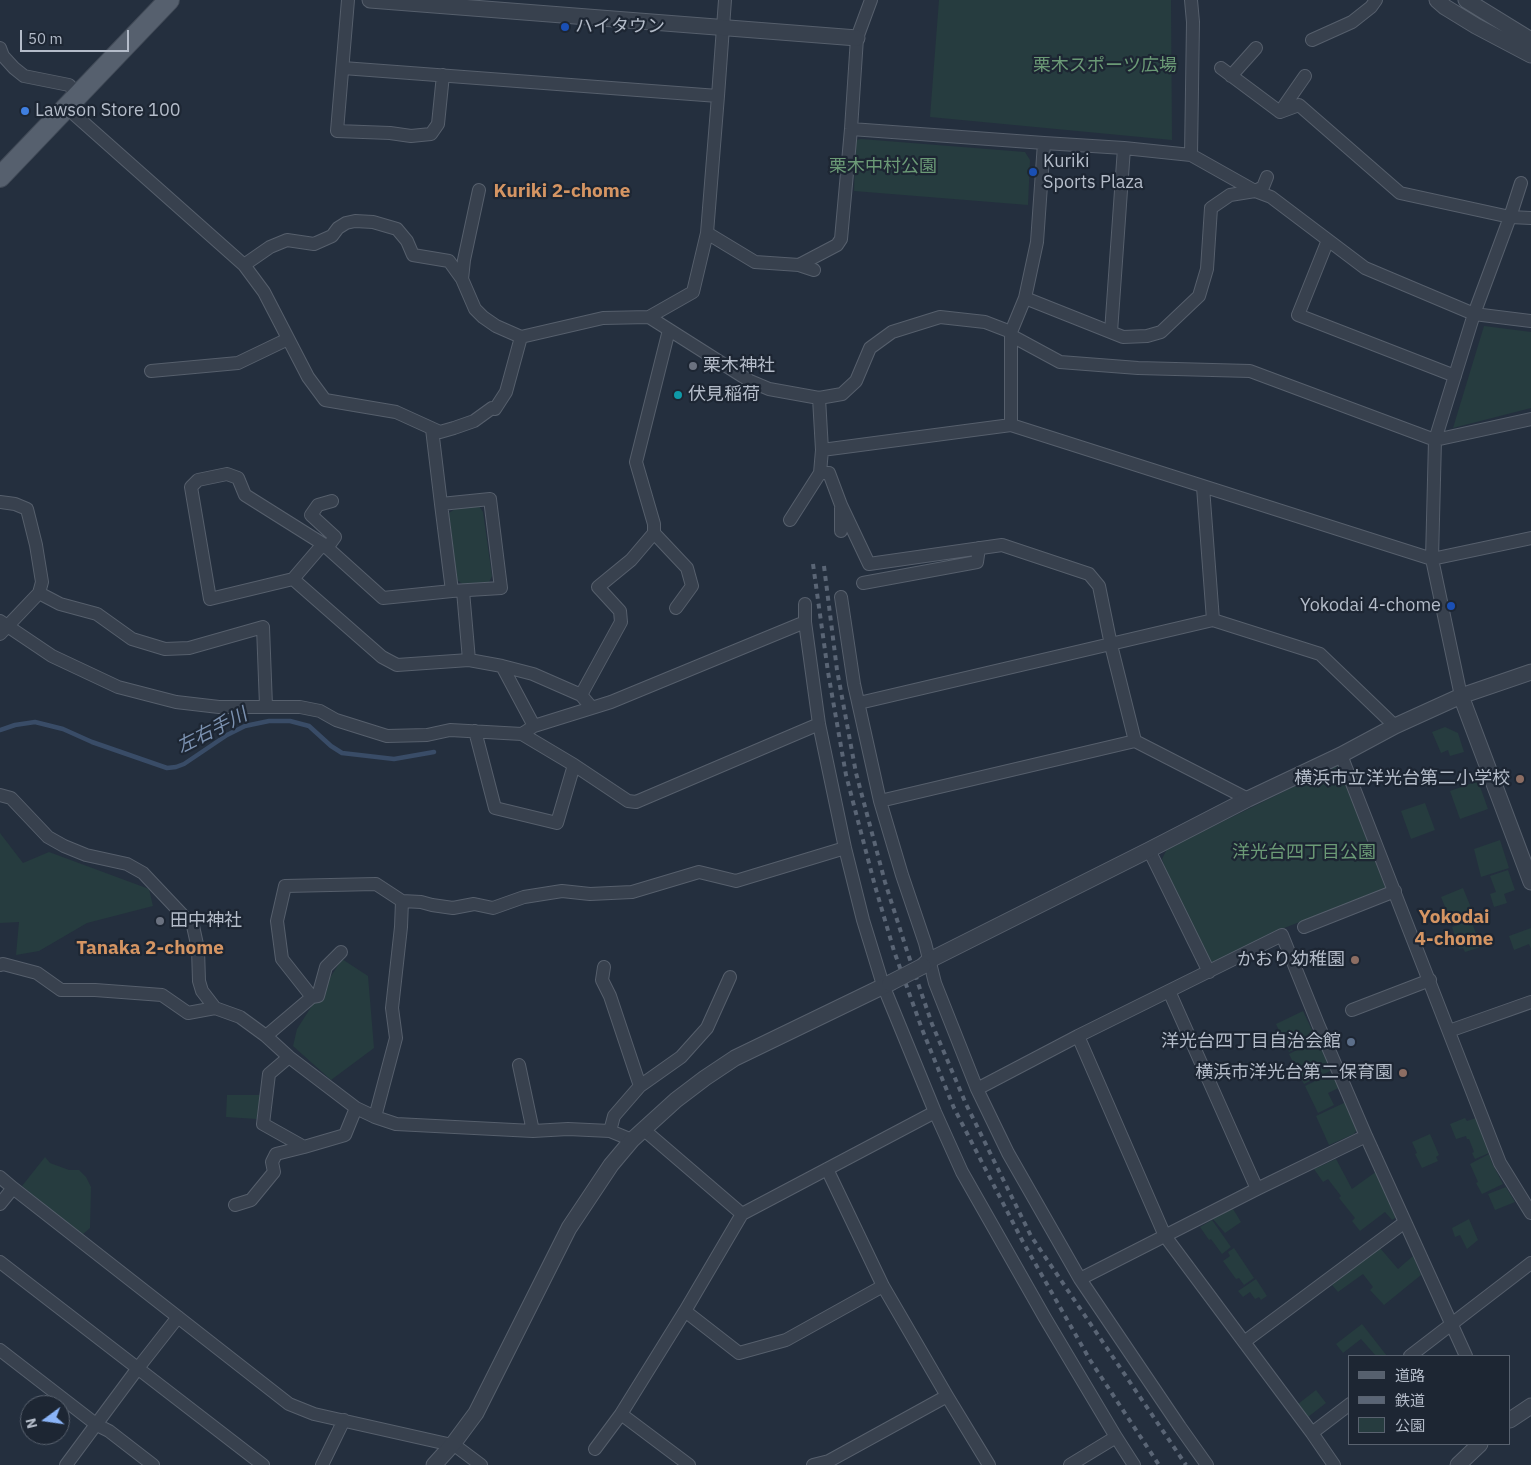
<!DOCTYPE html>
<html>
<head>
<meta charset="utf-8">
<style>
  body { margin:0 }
  #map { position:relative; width:1531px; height:1465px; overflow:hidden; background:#242f3e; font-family:"IBM Plex Sans","Noto Sans JP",sans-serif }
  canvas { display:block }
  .legend { position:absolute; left:1348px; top:1355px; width:162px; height:90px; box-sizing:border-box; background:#1d2633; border:1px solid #59626f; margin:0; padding:6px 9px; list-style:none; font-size:15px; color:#b4bcc9 }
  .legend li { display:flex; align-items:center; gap:10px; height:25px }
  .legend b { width:25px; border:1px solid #59626f }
  .north { position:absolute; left:20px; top:1395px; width:50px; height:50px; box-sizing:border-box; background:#1d2633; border:1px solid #59626f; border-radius:50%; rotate:256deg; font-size:14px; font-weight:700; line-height:20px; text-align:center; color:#b4bcc9 }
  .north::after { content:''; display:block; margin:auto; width:18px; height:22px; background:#8ab4f8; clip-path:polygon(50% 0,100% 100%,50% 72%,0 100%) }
  .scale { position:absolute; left:20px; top:30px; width:109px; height:22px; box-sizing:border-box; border:2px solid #b4bcc9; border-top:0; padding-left:6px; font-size:15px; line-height:18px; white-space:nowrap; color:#b4bcc9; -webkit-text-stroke:4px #1d2633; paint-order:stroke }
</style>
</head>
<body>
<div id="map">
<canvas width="1531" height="1465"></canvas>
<ul class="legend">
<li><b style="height:6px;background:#56606e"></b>道路</li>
<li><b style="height:6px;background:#5a6575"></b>鉄道</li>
<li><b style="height:14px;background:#263c3f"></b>公園</li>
</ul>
<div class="north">N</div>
<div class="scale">50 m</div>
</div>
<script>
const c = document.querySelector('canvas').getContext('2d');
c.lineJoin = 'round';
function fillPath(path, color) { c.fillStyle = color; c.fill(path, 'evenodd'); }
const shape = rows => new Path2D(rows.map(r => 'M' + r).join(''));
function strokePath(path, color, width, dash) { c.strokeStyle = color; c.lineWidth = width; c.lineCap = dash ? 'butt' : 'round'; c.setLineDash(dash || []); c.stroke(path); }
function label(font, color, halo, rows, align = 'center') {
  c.font = font + ' "IBM Plex Sans","Noto Sans JP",sans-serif'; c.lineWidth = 4.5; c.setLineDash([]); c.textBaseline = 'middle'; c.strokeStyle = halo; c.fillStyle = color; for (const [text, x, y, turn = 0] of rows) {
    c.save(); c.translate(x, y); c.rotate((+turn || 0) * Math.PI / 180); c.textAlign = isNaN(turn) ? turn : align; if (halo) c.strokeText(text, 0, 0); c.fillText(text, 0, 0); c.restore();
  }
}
const green = shape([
  [939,0,1171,0,1172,140,930,117],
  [861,139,1025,152,1030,160,1028,205,854,191,856,140],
  [1484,326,1531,332,1531,408,1453,428],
  [479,506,483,512,492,576,489,582,464,585,457,580,449,513,455,509],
  [1445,727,1458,733,1464,752,1450,756,1448,750,1441,753,1432,732],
  [1338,765,1386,889,1271,933,1212,964,1167,874,1162,859,1167,849],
  [1478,781,1488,809,1460,819,1450,791],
  [1425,803,1435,830,1411,839,1401,811],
  [0,833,23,863,49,852,149,889,153,906,87,923,39,951,16,955,19,922,0,923],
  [1500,840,1509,868,1481,877,1474,849],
  [1508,870,1515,890,1504,894,1507,903,1494,907,1490,894,1496,892,1490,876],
  [1463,888,1474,915,1452,924,1441,897],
  [1471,920,1481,947,1465,952,1463,948,1459,949,1452,927],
  [1531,928,1531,949,1529,944,1514,950,1509,936],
  [342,959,368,976,374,1048,331,1080,293,1046,297,1029],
  [1303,1011,1314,1034,1310,1036,1312,1041,1289,1052,1276,1024],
  [1317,1040,1332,1070,1304,1084,1289,1054],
  [1334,1072,1341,1087,1328,1093,1334,1105,1318,1113,1305,1086],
  [227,1095,260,1095,257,1119,226,1117],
  [1346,1102,1358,1128,1354,1134,1329,1145,1316,1116],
  [1465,1118,1467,1121,1476,1118,1489,1153,1475,1159,1472,1153,1474,1152,1469,1139,1467,1139,1466,1136,1456,1139,1450,1124],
  [1430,1134,1439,1155,1436,1157,1438,1161,1422,1168,1415,1154,1417,1153,1412,1142],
  [1489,1154,1492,1163,1503,1184,1482,1194,1476,1183,1478,1182,1470,1164],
  [45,1157,50,1163,69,1170,79,1170,86,1177,91,1187,90,1228,82,1235,22,1186],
  [1336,1159,1352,1189,1377,1171,1397,1213,1395,1218,1392,1220,1385,1212,1360,1231,1352,1221,1355,1218,1339,1198,1341,1196,1328,1179,1323,1182,1314,1169],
  [1506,1187,1515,1202,1495,1210,1488,1194],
  [1233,1209,1241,1222,1225,1233,1212,1218],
  [1469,1219,1478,1240,1467,1249,1460,1235,1455,1237,1452,1228],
  [1212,1220,1231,1247,1222,1254,1211,1239,1209,1240,1200,1227],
  [1234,1248,1254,1278,1244,1285,1239,1278,1236,1279,1223,1261,1230,1256,1228,1252],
  [1380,1248,1398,1269,1413,1256,1421,1275,1384,1305,1370,1290,1373,1287,1363,1274,1338,1292,1332,1285],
  [1256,1279,1267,1296,1261,1300,1259,1297,1255,1299,1250,1292,1243,1297,1238,1291],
  [1362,1324,1387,1356,1376,1356,1361,1339,1343,1353,1336,1344],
  [1316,1390,1326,1403,1308,1417,1298,1404]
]);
const stream = shape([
  [0,730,15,725,35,722,63,729,92,742,167,768,176,767,184,764,227,735,245,726,269,721,290,721,309,726,331,746,342,753,394,759,434,752]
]);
const minor = shape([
  [348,0,337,131,390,133,411,136,431,134,438,124,443,75],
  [1312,40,1352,22,1371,7,1376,0],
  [0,48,3,56,14,68,24,76,69,85,78,95],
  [1221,68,1280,112],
  [1231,76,1256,48],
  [718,96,725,0],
  [66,107,244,265,264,292,308,377,325,400,396,412,440,432,454,428,474,421,492,408,495,409,506,392,521,337,603,318,649,317,693,292,707,233,718,96,343,68],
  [1280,112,1299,105,1400,193,1510,217,1531,218],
  [1280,112,1305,76],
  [851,129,1044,143,1124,148,1191,155,1255,191,1271,197,1365,268,1474,314,1531,321],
  [1191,155,1193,22,1191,0],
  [479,190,464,260,462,279,475,309,483,317,496,326,521,337],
  [707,233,755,262,799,265,837,245,841,239,851,129,857,38,871,0],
  [1328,240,1298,315,1455,376],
  [244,265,270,247,287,240,314,244,332,236,338,228,346,223,355,221,373,222,397,229,407,241,413,255,449,261,462,279],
  [799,265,814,270],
  [1025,298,1123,337,1147,336,1161,332,1199,296,1207,269,1211,208,1230,195,1255,191,1263,187,1267,177],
  [649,317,750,381,769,389,819,398,842,394,856,381,870,348,892,332,940,317,985,322,1011,332],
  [1111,332,1124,148],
  [1012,336,1060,362,1138,368,1250,371,1435,440,1531,419],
  [151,371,238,363,288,339],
  [819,398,822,450,820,473,829,473,841,505,869,564,1002,545,1089,574,1099,586,1111,645,1135,741],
  [1011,425,1011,332,1025,298,1037,242,1044,143],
  [432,429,441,504,490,499,501,588,452,591,383,598,323,544,245,495,238,478,227,474,198,480,191,487,210,599,293,579,382,657,397,665,469,660,502,666,533,674,581,695,592,708],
  [822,450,1011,425,1432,559,1531,538],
  [1203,487,1213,620],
  [0,502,15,504,27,509,36,545,42,582,39,593,0,634],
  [441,504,452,591],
  [790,520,820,473],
  [841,531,841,508],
  [654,533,687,568,692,586,676,608],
  [327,548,335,537,311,515,318,505,332,501],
  [293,579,323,544],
  [863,583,977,562,979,548],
  [463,591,469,660],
  [39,593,60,604,97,614,132,639,165,649,189,648,263,627,266,706],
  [841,597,854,684,880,801,902,875,925,943,935,983,977,1089,1008,1153,1080,1279,1180,1427,1207,1465],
  [0,621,52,656,118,687,176,702,219,707,300,707,320,711,336,720,387,736,427,735,450,730,522,734,574,765,628,801,636,802,819,724],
  [805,622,805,604],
  [502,666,534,726],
  [581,695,621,622,620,611,598,587,631,560,654,533,654,524,636,462,669,330],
  [1461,696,1432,559,1435,440,1474,314,1510,217,1521,183],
  [859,703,1213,620,1320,654,1395,726],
  [475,731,495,808,557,823,574,765],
  [522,734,534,726,611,702,805,622,819,724,845,848,863,920,883,985,935,1112,962,1172,1045,1318,1116,1437,1134,1465],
  [1341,755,1500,1163,1531,1213],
  [0,795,11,798,48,837,64,846,86,855,127,864,143,873,193,926,198,949,199,981,202,991,215,1008],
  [880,801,1135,741,1248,799],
  [1149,850,1209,972],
  [402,901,421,902,432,905,453,908,474,904,493,908,524,897,562,891,590,894,632,892,699,872,736,881,845,848],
  [1304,927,1395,891],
  [0,965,3,964,37,973,61,990,95,990,162,995,188,1013,215,1008,240,1017,266,1036,289,1057,356,1108,375,1117,396,1124,533,1131,568,1129,610,1131,632,1140],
  [604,967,602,980,610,996,640,1086],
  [1169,991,1257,1189],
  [312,997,282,959,277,921,285,886,376,884,402,901,401,927,392,1008,396,1038,375,1117],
  [1352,1010,1430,980],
  [1449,1031,1531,1002],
  [266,1036,312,997,318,996,326,967,341,952],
  [1078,1036,1165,1236,1244,1342,1312,1433,1350,1404],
  [289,1057,269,1074,263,1124,304,1147],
  [519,1065,533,1131],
  [977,1089,1078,1036,1282,935,1318,1024,1366,1136],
  [610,1131,614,1116,640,1086,681,1057,707,1028,730,977],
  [827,1169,883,1286,947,1396,989,1465],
  [0,1177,13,1188],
  [0,1204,13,1188,289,1404,314,1414,452,1445],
  [235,1205,251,1200,274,1172,272,1162,276,1154,304,1147,345,1135,356,1108],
  [742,1214,935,1112],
  [0,1262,263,1465],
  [1080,1279,1257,1189,1366,1136,1466,1356],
  [685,1311,739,1353,786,1340,883,1286],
  [1244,1342,1405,1222],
  [0,1350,97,1425,109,1431,153,1465],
  [1410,1356,1531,1263],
  [621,1414,689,1465],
  [1312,1433,1334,1465],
  [453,1444,481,1465],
  [595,1449,621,1414,685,1311,742,1214,643,1129],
  [66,1465,138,1368,178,1317],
  [322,1465,344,1420],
  [813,1465,829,1461,947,1396],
  [1070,1465,1116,1437]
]);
const tertiary = shape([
  [370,0,857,38],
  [1437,0,1445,7,1476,26,1531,55],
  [1466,0,1531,40],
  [1461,696,1531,882],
  [923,966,928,961,1149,850,1248,799,1341,755,1395,726,1461,696,1531,672],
  [1510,1420,1531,1406],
  [434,1465,453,1444,476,1413,569,1228,611,1165,632,1140,676,1100,705,1078,735,1058,890,983],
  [1458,1465,1480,1444]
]);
const primary = shape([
  [0,177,169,0]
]);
const rail = shape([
  [813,564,828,672,846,775,875,886,894,951,922,1029,954,1108,1023,1242,1090,1360,1159,1465],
  [824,566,837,670,856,773,885,882,906,948,932,1024,966,1104,1031,1236,1186,1465]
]);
const tertiaryBridge = shape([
  [890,983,923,966]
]);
const markers = [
  [565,27,5,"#1a4fb4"],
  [25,111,5,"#3f7fe0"],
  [1033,172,5,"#1a4fb4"],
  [693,366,5,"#6b7280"],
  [678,395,5,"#0f9aa8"],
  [1451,606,5,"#1a4fb4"],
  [1520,779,5,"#8d6e63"],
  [160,921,5,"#6b7280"],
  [1355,960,5,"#8d6e63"],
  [1351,1042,5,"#5c6f8a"],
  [1403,1073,5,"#8d6e63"]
];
const poiNames = [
  ["ハイタウン",575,27],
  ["Lawson Store 100",35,111],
  ["Kuriki",1043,162],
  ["Sports Plaza",1043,183],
  ["栗木神社",703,366],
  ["伏見稲荷",688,395],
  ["Yokodai 4-chome",1441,606,"right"],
  ["横浜市立洋光台第二小学校",1510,779,"right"],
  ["田中神社",170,921],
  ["かおり幼稚園",1345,960,"right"],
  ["洋光台四丁目自治会館",1341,1042,"right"],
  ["横浜市洋光台第二保育園",1393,1073,"right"]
];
const parkNames = [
  ["栗木スポーツ広場",1105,66],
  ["栗木中村公園",883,167],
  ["洋光台四丁目公園",1304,853]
];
const neighbourhoodNames = [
  ["Kuriki 2-chome",562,192],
  ["Yokodai",1454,918],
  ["4-chome",1454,940],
  ["Tanaka 2-chome",150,949]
];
const waterNames = [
  ["左右手川",212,731,-27]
];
fillPath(green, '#263c3f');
strokePath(stream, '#394c67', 4.5);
strokePath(minor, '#565f6c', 14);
strokePath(tertiary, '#565f6c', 17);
strokePath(primary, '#414a57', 22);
strokePath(minor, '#38414e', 12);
strokePath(tertiary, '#38414e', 15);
strokePath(primary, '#56606e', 20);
strokePath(rail, '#5a6575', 4, [5, 5]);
strokePath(tertiaryBridge, '#565f6c', 17, []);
strokePath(tertiaryBridge, '#38414e', 15);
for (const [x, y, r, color] of markers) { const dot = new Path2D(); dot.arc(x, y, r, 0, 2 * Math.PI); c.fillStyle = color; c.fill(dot); strokePath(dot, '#1d2633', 2); }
label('18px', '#b4bcc9', '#1d2633', poiNames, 'left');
label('18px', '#6b9a76', '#1d2633', parkNames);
label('bold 19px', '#d59563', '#1d2633', neighbourhoodNames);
label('italic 19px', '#7c92b1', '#1d2633', waterNames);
</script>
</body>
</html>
